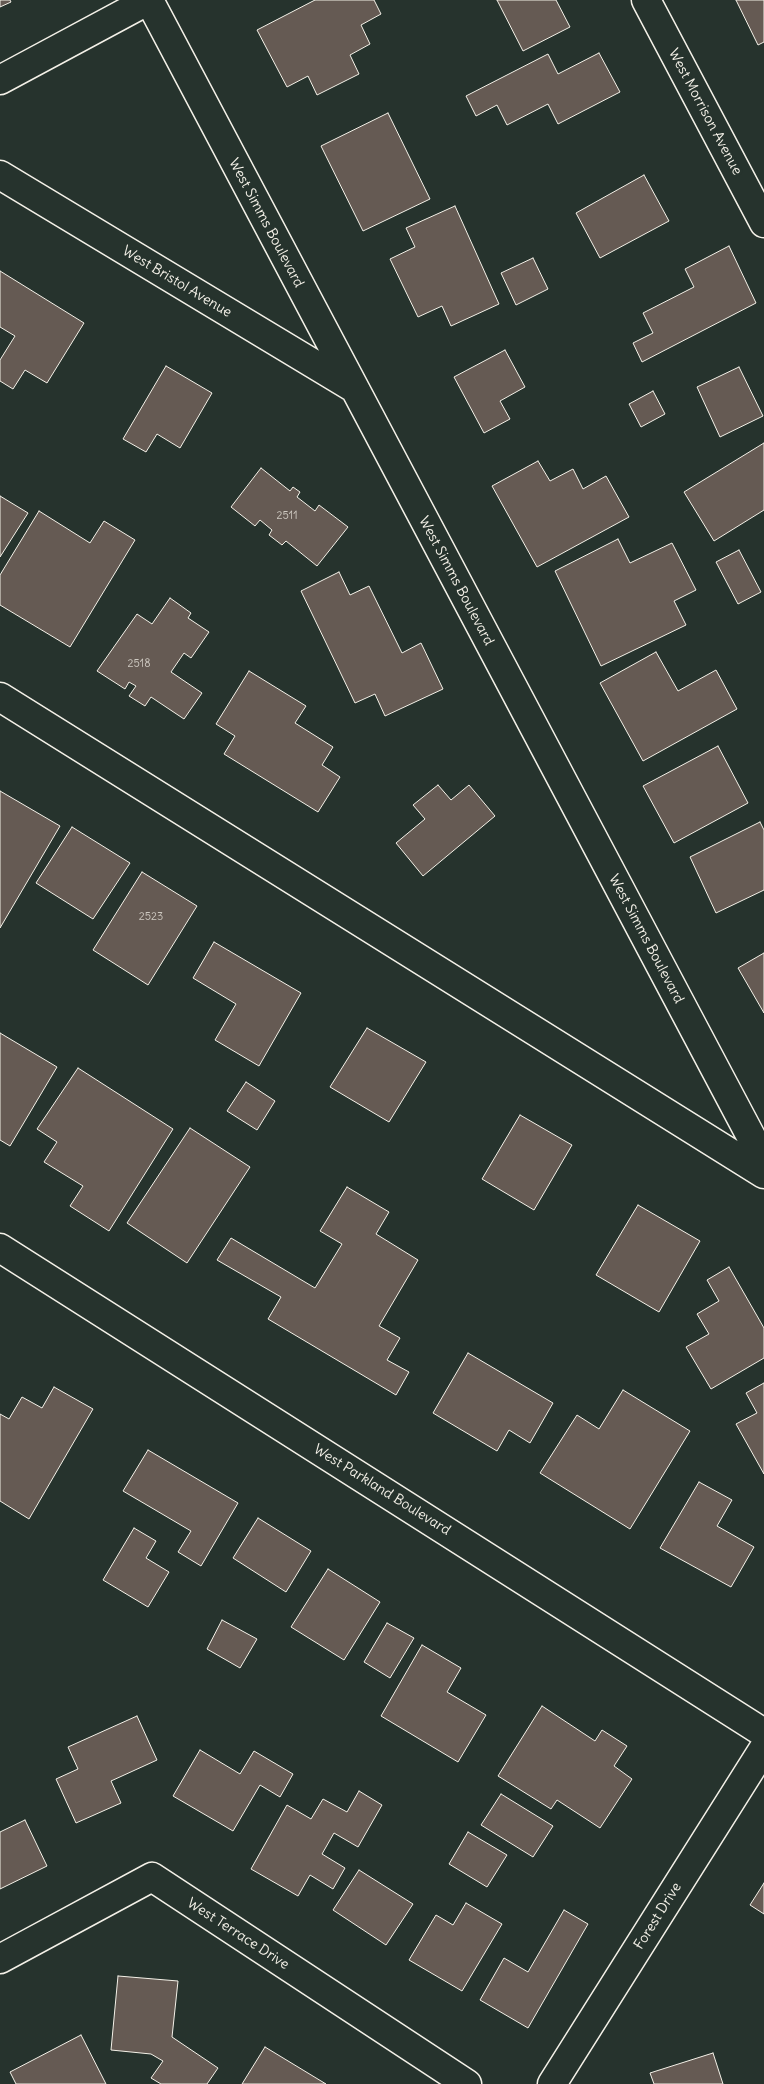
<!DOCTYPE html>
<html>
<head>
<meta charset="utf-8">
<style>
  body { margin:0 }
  canvas { display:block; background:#26332d }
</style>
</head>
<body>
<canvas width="764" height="2084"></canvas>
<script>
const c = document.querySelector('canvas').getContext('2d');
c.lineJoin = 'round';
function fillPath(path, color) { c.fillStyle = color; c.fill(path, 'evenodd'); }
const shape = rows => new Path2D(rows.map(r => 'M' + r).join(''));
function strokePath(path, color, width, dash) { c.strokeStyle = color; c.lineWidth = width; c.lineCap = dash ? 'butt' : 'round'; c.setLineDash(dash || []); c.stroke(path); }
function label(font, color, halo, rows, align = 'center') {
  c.font = font + ' Delius,sans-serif'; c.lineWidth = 5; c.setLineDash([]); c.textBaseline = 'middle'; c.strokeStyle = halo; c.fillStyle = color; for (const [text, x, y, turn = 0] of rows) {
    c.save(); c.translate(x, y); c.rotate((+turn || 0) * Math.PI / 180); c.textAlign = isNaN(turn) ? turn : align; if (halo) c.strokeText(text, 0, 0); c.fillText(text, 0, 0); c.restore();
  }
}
const building = shape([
  [0,0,10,0,11,2,0,7,0,0],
  [315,0,374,0,381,14,361,25,370,44,350,55,359,74,317,95,308,76,287,87,257,30,315,0],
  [497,0,556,0,570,27,523,51,497,0],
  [736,0,764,0,764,42,758,45,736,0],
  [599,53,620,92,558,124,548,104,507,125,497,105,476,116,466,96,548,54,558,74,599,53],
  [388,113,430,199,363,231,321,146,388,113],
  [644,175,669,221,600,258,576,213,644,175],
  [455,206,499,304,451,326,442,306,418,317,390,259,415,247,406,228,455,206],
  [729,246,756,303,642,362,633,343,653,333,643,313,694,287,685,269,729,246],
  [533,258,548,289,516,305,501,273,533,258],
  [0,271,84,323,47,383,25,370,13,389,0,381,0,360,15,336,0,327,0,271],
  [505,350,525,387,500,401,510,419,484,433,454,377,505,350],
  [166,366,212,393,180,448,157,434,146,452,123,439,166,366],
  [739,367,763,416,720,437,697,387,739,367],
  [653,391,665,414,641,427,629,404,653,391],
  [764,443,764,510,714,541,684,492,764,443],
  [538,461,550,481,573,469,583,489,606,476,629,517,537,567,492,486,538,461],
  [261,468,290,491,293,487,300,492,297,497,315,511,319,505,348,527,317,566,286,541,282,545,269,535,272,530,260,520,255,526,231,507,261,468],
  [0,496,28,513,0,557,0,496],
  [39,511,90,543,104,521,135,540,70,647,0,605,0,575,39,511],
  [618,539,630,563,672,543,696,590,674,601,686,625,601,666,555,571,618,539],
  [739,550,761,592,738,604,716,562,739,550],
  [339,572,350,595,369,586,402,653,421,643,443,689,385,716,375,694,355,703,301,591,339,572],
  [170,598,191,613,188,618,209,632,191,658,184,653,171,672,202,693,184,719,151,697,145,706,129,696,136,686,129,682,125,689,97,671,137,614,152,624,170,598],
  [656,652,678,691,716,670,737,709,643,761,600,683,656,652],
  [249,671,306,706,295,723,333,747,322,765,340,777,318,812,224,754,235,736,216,724,249,671],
  [718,746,748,803,674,843,643,786,718,746],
  [438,785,451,800,469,785,495,816,423,876,396,843,425,819,413,805,438,785],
  [0,791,60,826,0,928,0,791],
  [760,822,764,830,764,890,716,913,690,857,760,822],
  [72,827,130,863,93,919,36,883,72,827],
  [142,872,197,906,148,985,93,950,142,872],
  [214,942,301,993,259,1066,215,1040,236,1004,193,978,214,942],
  [764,953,764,1013,738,968,764,953],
  [367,1028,426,1062,389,1122,330,1087,367,1028],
  [0,1033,57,1067,10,1146,0,1140,0,1033],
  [78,1068,173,1129,109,1231,70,1206,83,1186,44,1162,57,1142,37,1129,78,1068],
  [246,1082,275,1101,257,1130,227,1111,246,1082],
  [520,1115,572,1145,534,1210,482,1179,520,1115],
  [190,1128,250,1167,187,1263,127,1223,190,1128],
  [347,1187,389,1212,376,1234,418,1260,379,1326,400,1338,387,1360,409,1372,396,1395,268,1319,281,1297,217,1260,231,1238,315,1288,342,1244,320,1231,347,1187],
  [638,1205,700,1241,659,1312,596,1275,638,1205],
  [729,1267,764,1328,764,1358,711,1389,686,1347,709,1334,697,1314,719,1301,707,1280,729,1267],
  [468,1353,553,1403,530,1443,509,1430,497,1451,433,1413,468,1353],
  [764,1383,764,1474,736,1424,757,1413,746,1393,764,1383],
  [54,1387,93,1409,29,1519,0,1501,0,1414,9,1419,22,1397,42,1408,54,1387],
  [623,1390,690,1431,630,1529,540,1473,577,1415,599,1429,623,1390],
  [148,1450,238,1503,201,1566,178,1552,191,1531,123,1491,148,1450],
  [699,1482,732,1500,717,1526,754,1547,731,1587,660,1548,699,1482],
  [258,1518,311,1551,286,1592,233,1558,258,1518],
  [134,1528,156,1541,146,1558,169,1572,148,1607,103,1580,134,1528],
  [328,1569,380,1602,344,1660,291,1627,328,1569],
  [222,1620,257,1639,240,1668,207,1649,222,1620],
  [387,1623,414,1638,390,1678,364,1662,387,1623],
  [422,1645,461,1668,447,1692,486,1715,458,1762,381,1716,422,1645],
  [542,1706,595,1741,602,1730,627,1746,614,1766,632,1779,600,1828,557,1800,551,1809,498,1776,542,1706],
  [137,1716,157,1760,111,1781,121,1803,76,1823,56,1779,78,1769,68,1747,137,1716],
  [200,1750,240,1774,254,1751,293,1774,280,1797,260,1785,233,1831,173,1796,200,1750],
  [359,1791,382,1805,358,1847,334,1833,322,1854,345,1868,333,1889,310,1875,298,1896,251,1869,287,1805,311,1819,323,1799,347,1812,359,1791],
  [501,1794,553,1826,533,1857,481,1825,501,1794],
  [25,1820,47,1866,0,1889,0,1832,25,1820],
  [468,1832,507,1855,487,1887,449,1864,468,1832],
  [359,1870,413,1904,386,1945,333,1910,359,1870],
  [764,1883,764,1914,750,1905,764,1883],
  [466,1903,502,1924,462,1991,409,1960,436,1915,453,1925,466,1903],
  [564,1910,588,1924,528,2028,480,2000,504,1958,528,1972,564,1910],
  [118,1976,178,1981,172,2037,218,2068,207,2084,161,2084,151,2078,163,2061,151,2054,111,2050,118,1976],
  [81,2035,106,2084,16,2084,10,2072,81,2035],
  [265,2047,326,2084,242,2084,265,2047],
  [713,2053,723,2084,654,2084,650,2073,713,2053]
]);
const street = shape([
  [149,0,764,1161],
  [0,80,149,0],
  [0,175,352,387],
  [0,697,764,1174],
  [0,1248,764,1733],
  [0,1959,152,1877,467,2084],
  [552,2084,764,1748]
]);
const secondary = shape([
  [646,0,764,223]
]);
const numberNames = [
  ["2511",287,516],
  ["2518",139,664],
  ["2523",151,917]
];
const streetNames = [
  ["West Morrison Avenue",705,112,62],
  ["West Simms Boulevard",266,223,62],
  ["West Bristol Avenue",177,282,31],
  ["West Simms Boulevard",456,581,62],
  ["West Simms Boulevard",646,939,62],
  ["West Parkland Boulevard",382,1490,32],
  ["Forest Drive",658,1916,-58],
  ["West Terrace Drive",238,1934,33]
];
fillPath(building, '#655a53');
strokePath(building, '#f4f1e8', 1);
strokePath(street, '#f4f1e8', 31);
strokePath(secondary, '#f4f1e8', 31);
strokePath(street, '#26332d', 28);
strokePath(secondary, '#26332d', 28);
label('11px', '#d0cbc3', null, numberNames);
label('14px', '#f4f1e8', '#26332d', streetNames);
</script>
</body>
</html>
